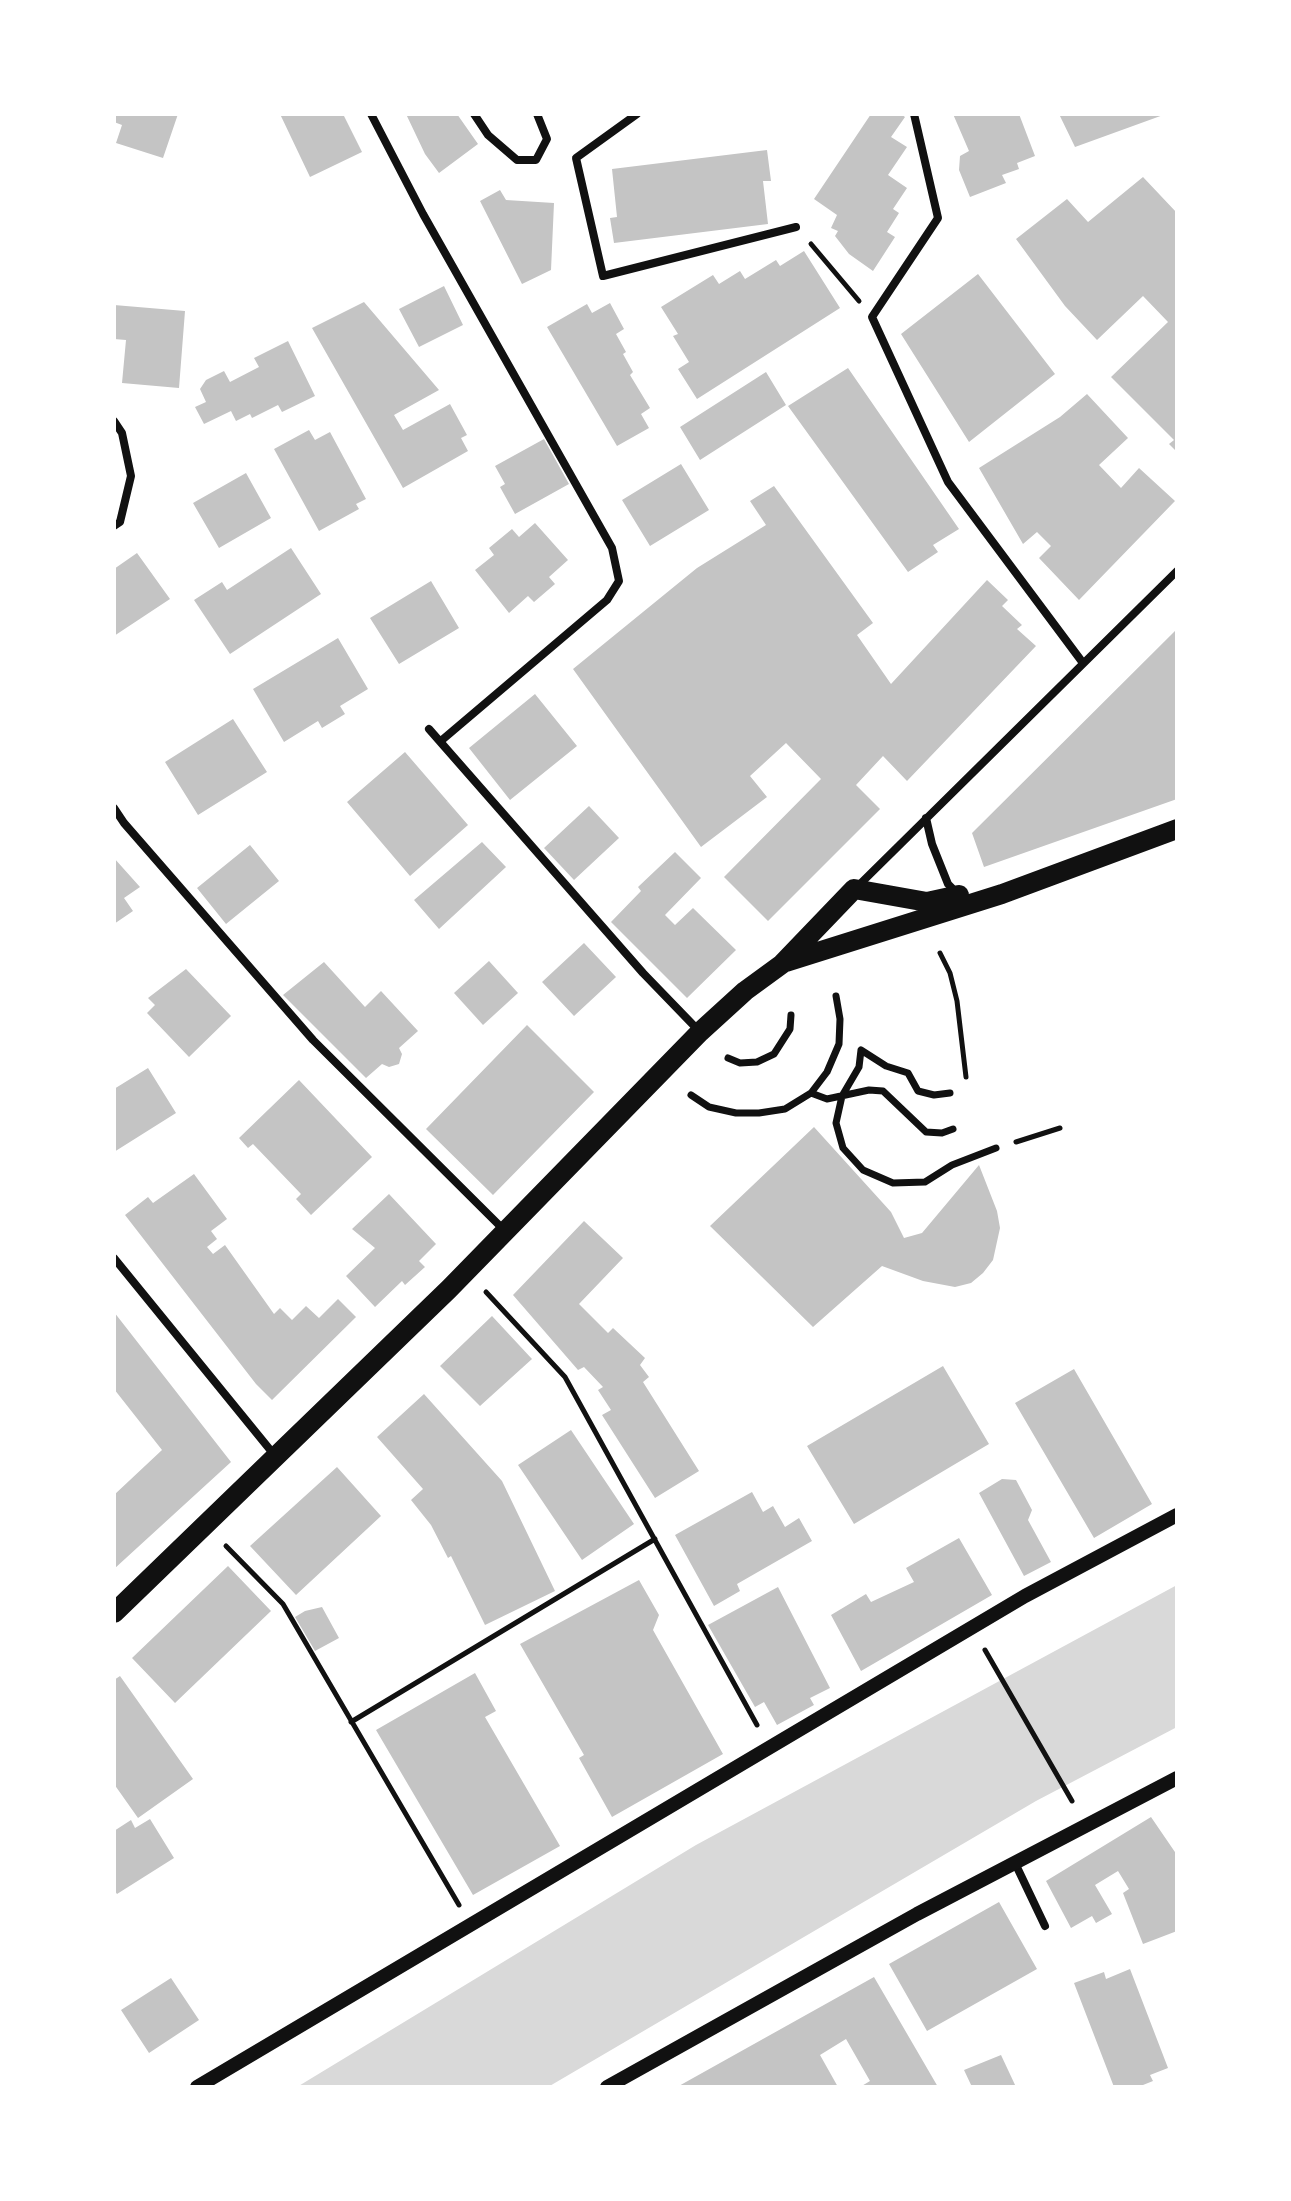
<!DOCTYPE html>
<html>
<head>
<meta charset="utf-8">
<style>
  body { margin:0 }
  #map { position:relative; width:1291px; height:2201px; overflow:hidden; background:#fff; font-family:Cabin,sans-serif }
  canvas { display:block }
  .frame { position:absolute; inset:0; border:116px solid #fff; pointer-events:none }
</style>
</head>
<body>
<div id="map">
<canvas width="1291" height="2201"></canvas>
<div class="frame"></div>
</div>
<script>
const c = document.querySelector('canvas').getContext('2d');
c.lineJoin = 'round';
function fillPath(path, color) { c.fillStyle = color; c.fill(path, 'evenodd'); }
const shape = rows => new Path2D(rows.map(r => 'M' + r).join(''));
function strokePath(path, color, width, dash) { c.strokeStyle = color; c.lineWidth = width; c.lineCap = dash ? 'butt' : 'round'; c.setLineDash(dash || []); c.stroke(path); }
const water = shape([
  [1177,1585,1177,1727,1036,1801,548,2087,297,2087,696,1845]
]);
const building = shape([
  [116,114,178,114,163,158,116,143,122,125,114,122],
  [280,114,343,114,362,152,310,177],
  [406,114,457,114,478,144,439,173,425,154],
  [871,114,901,114,905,117,891,137,907,147,888,175,907,188,893,209,899,213,887,232,895,237,873,271,849,254,835,236,838,231,831,228,837,215,814,199],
  [953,114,1019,114,1035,156,1017,163,1019,169,1002,175,1006,183,970,197,959,170,960,156,969,151],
  [1059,114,1166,114,1075,147],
  [767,150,771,181,763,181,768,224,614,243,610,218,617,217,612,169],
  [1143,177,1177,213,1177,452,1169,444,1174,440,1111,377,1168,322,1143,296,1097,340,1065,306,1016,239,1067,199,1088,222],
  [500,190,506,200,554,203,551,270,522,284,480,201],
  [804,251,840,308,697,399,678,369,689,362,673,336,678,334,661,307,713,275,719,284,740,271,745,279,776,260,780,266],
  [978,274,1055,374,969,442,901,334],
  [444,286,463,325,419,347,399,309],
  [364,302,439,390,394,415,403,430,450,404,467,435,461,438,468,451,403,488,312,328],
  [610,303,624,329,616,334,626,352,623,354,633,372,630,375,650,408,641,414,649,428,617,446,547,327,587,304,592,313],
  [114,305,185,311,179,388,122,383,126,340,114,339],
  [288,341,315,396,282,412,278,405,252,418,250,414,236,421,231,411,204,424,195,407,206,402,200,389,206,380,224,371,230,382,259,367,254,358],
  [848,368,959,529,933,545,938,552,908,572,788,406],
  [766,372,786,405,700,460,680,427],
  [1087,394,1128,438,1099,465,1121,488,1139,468,1175,501,1079,600,1039,558,1051,546,1037,532,1023,544,979,468,1060,417],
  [309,430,315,440,330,432,366,499,356,504,359,509,319,531,274,449],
  [544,439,569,484,515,514,500,487,505,484,495,466],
  [681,464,709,510,650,546,622,500],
  [246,473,271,518,219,548,193,503],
  [774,486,873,623,857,635,891,684,987,580,1008,600,1002,606,1022,625,1017,629,1036,646,907,781,883,756,856,785,880,809,768,921,724,877,821,779,786,743,750,776,767,797,701,847,573,669,697,568,766,525,750,501],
  [535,523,568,560,549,577,555,584,534,602,528,596,509,613,475,570,494,555,489,548,512,529,519,537],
  [291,548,321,594,230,654,194,600,222,582,227,590],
  [137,553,170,599,114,636,114,569],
  [431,581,459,628,399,664,370,618],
  [1177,629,1177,799,984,867,972,833],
  [338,638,368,689,340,706,345,714,322,728,318,721,284,742,253,689],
  [535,694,577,746,510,800,469,748],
  [233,719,267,772,198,815,165,762],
  [405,752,468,825,410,876,347,802],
  [589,806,619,838,574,880,544,848],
  [482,842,506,867,439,929,414,900],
  [250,845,279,881,226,924,197,888],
  [675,852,701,878,665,915,675,925,693,908,736,950,687,998,611,922,641,891,638,887],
  [114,858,140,887,124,898,133,911,114,924],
  [584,943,616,977,574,1016,542,982],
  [489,961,518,993,483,1025,454,993],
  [324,962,365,1007,381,991,418,1031,399,1048,402,1054,399,1064,389,1067,382,1064,366,1078,283,995],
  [186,969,231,1016,189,1057,147,1013,155,1005,148,998],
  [527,1025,594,1092,493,1195,426,1129],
  [148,1068,176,1113,114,1152,114,1089],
  [299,1080,372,1157,311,1215,296,1199,301,1194,253,1144,248,1148,239,1138],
  [814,1127,891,1212,904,1238,922,1233,979,1165,997,1211,1000,1228,993,1260,983,1273,971,1283,955,1287,923,1281,882,1266,813,1327,710,1226],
  [194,1174,227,1219,211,1231,217,1239,207,1247,213,1254,225,1245,274,1314,280,1308,292,1320,306,1306,319,1318,338,1299,356,1317,272,1400,256,1384,125,1215,148,1197,153,1203],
  [389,1194,436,1244,419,1261,425,1267,405,1285,402,1281,375,1307,346,1276,375,1248,352,1229],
  [584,1221,623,1258,579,1304,608,1333,613,1328,645,1358,640,1365,649,1377,643,1382,699,1471,655,1498,602,1415,611,1410,598,1390,603,1387,584,1367,578,1370,513,1295],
  [114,1312,231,1462,114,1569,114,1495,162,1450,114,1389],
  [492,1316,532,1359,480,1406,440,1366],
  [943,1366,989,1444,854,1524,807,1446],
  [1074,1369,1152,1504,1094,1538,1015,1403],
  [424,1394,502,1481,555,1591,485,1625,451,1556,448,1558,431,1525,411,1500,423,1489,377,1437],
  [571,1430,634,1524,582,1560,518,1465],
  [337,1467,381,1516,296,1595,250,1546],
  [1002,1479,1016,1480,1032,1510,1028,1520,1051,1562,1024,1576,979,1493],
  [752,1492,763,1512,773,1506,785,1527,799,1518,812,1541,737,1584,740,1591,714,1606,675,1535],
  [959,1538,992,1595,861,1671,831,1615,866,1594,871,1602,914,1582,906,1568],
  [228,1566,271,1611,175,1703,132,1658],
  [639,1580,659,1615,653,1630,723,1754,612,1817,579,1758,584,1755,520,1644],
  [778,1587,830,1688,810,1698,814,1705,777,1725,764,1702,755,1707,708,1625],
  [322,1607,339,1638,315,1651,295,1617,305,1611],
  [475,1673,496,1711,485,1717,560,1846,473,1895,376,1730],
  [120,1676,193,1779,138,1818,114,1784,114,1680],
  [1151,1817,1177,1855,1177,1931,1143,1944,1123,1893,1129,1889,1118,1871,1095,1885,1112,1914,1096,1923,1092,1916,1071,1928,1046,1881],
  [150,1819,174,1858,117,1894,114,1890,114,1831,131,1820,135,1828],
  [999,1902,1037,1969,927,2031,889,1964],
  [1130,1969,1168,2068,1150,2075,1153,2081,1138,2087,1114,2087,1074,1983,1104,1972,1106,1979],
  [874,1977,938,2087,860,2087,870,2081,846,2039,820,2055,838,2087,677,2087],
  [171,1978,199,2020,149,2053,121,2010],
  [1001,2055,1016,2087,972,2087,964,2070]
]);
const path = shape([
  [811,244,859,301],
  [940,953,950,973,957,1001,966,1077],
  [1016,1142,1060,1128],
  [486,1292,565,1377,757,1725],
  [226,1546,283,1604,459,1905],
  [985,1650,1072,1801],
  [351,1722,655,1539]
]);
const pedestrian = shape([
  [728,1058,740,1063,757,1062,774,1054,790,1029,791,1015],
  [811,1093,827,1099,869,1090,883,1091,926,1132,942,1133,953,1129],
  [950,1093,934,1095,918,1091,908,1073,886,1066,861,1050,859,1067,842,1096,836,1123,843,1148,863,1170,893,1183,925,1182,952,1165,996,1148],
  [691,1095,709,1107,736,1113,759,1113,785,1109,811,1093,827,1072,839,1044,840,1019,836,996]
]);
const minor = shape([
  [371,114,423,214,612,548,619,581,607,600,442,740],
  [474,114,488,135,517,160,536,160,547,139,537,114],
  [637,114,576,158,603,276,796,227],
  [914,114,938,218,872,317,948,482,1083,663],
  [114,421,122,433,131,476,120,522,114,526],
  [429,729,643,973,700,1032],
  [114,808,124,823,313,1040,504,1230],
  [926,818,932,844,948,884,957,893],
  [856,888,1177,571],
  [114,1258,276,1457],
  [1015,1863,1045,1926]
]);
const tertiary = shape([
  [197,2087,1025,1596,1177,1515],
  [607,2087,917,1914,1177,1778]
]);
const primary = shape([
  [786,962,1002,894,1177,829],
  [114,1613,449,1289,700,1032,745,991,782,964,854,889,927,902,959,895]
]);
fillPath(water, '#d9d9d9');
fillPath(building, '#c4c4c4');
strokePath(path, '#111', 5);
strokePath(pedestrian, '#111', 7);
strokePath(minor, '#111', 8);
strokePath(tertiary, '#111', 14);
strokePath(primary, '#111', 20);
</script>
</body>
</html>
